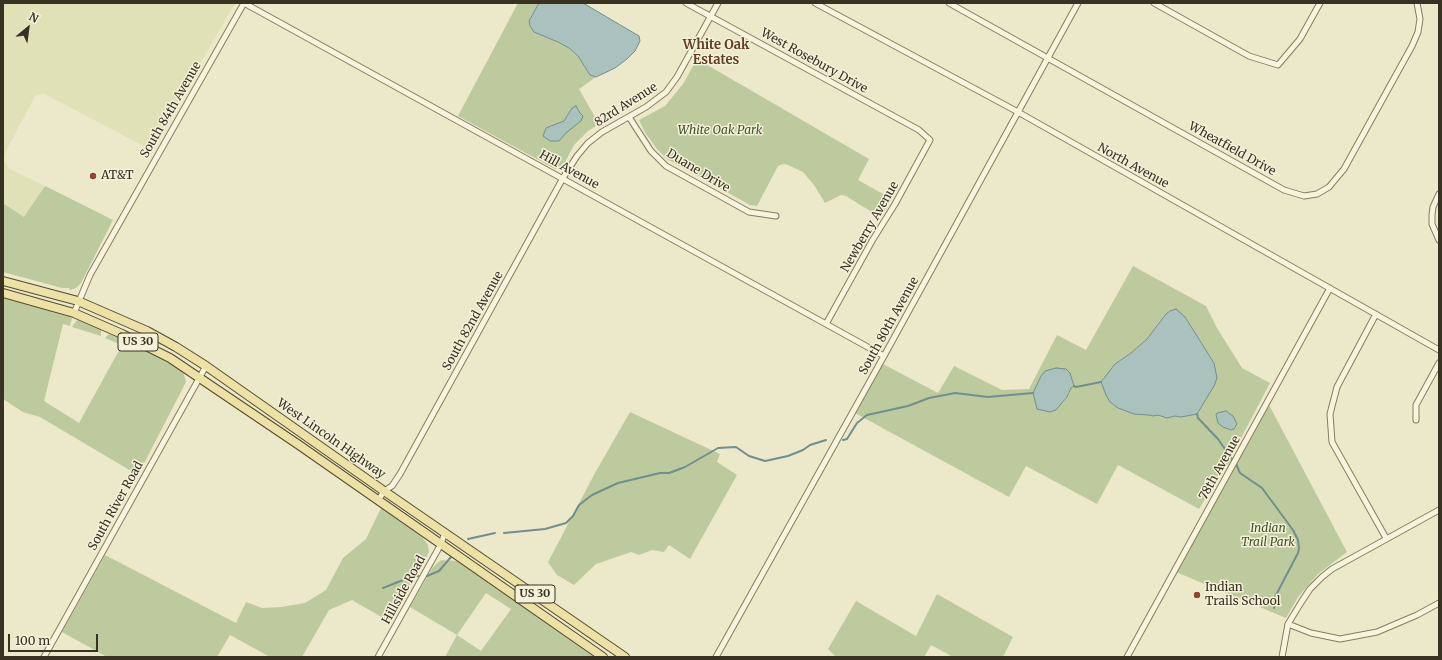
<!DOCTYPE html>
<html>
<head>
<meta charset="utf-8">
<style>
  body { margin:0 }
  #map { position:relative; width:1442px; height:660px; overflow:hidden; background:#ece8ca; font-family:Merriweather,serif }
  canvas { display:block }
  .frame { position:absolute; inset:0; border:4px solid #393122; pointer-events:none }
  .north { position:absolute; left:8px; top:8px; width:40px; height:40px; -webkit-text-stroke:3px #f4f1d9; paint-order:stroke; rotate:29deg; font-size:11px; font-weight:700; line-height:16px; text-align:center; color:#393122 }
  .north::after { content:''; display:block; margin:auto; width:14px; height:18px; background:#393122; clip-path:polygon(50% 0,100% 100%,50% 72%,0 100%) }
  .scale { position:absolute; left:8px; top:634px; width:90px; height:18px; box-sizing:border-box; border:2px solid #393122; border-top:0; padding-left:5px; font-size:12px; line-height:14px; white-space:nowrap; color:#393122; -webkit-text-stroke:3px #f4f1d9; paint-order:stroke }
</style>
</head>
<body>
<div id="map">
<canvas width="1442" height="660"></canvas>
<div class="frame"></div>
<div class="north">N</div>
<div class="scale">100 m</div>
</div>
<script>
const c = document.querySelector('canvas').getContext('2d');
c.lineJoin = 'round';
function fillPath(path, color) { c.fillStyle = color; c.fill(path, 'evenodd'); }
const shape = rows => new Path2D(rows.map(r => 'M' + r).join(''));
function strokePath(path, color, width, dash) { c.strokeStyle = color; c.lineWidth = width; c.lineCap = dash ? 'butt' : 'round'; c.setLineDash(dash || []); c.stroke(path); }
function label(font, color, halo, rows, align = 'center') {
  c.font = font + ' Merriweather,serif'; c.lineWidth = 3; c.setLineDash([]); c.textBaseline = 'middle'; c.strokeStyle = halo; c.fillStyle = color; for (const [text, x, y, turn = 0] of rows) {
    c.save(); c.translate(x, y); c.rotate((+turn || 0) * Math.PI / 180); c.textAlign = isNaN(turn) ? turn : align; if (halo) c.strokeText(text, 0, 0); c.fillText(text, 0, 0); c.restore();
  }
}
const farmland = shape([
  [3,3,235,3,151,150,43,93,35,96,5,153,4,161,10,169,45,186,26,218,3,203]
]);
const green = shape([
  [518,3,539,3,529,21,530,26,534,32,558,42,569,48,578,56,590,75,596,77,579,89,599,124,588,131,574,145,562,168,555,169,458,116],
  [697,59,869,159,858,180,892,199,880,217,846,196,841,195,825,203,814,185,803,172,788,165,783,164,778,166,757,206,750,205,667,159,657,149,646,134,639,120,665,106,683,84],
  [45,186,113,220,81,283,76,288,70,290,69,288,62,288,3,272,3,203,24,217],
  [1133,266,1206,306,1217,328,1242,368,1270,383,1231,457,1232,460,1222,471,1199,509,1118,465,1097,504,1026,466,1009,497,855,413,883,364,938,393,954,366,1002,390,1029,389,1057,335,1086,350],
  [1166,314,1185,317,1214,363,1181,417,1175,416,1167,418,1158,415,1140,415,1110,402,1106,395,1120,360,1131,353,1147,339],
  [1070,373,1074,385,1071,388,1069,394,1062,404],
  [3,297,72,318,70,326,63,324,44,401,79,423,122,345,105,338,109,334,135,344,183,371,186,382,138,475,40,417,23,412,3,399],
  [77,320,101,329,101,336,72,327],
  [1269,405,1347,552,1318,574,1298,597,1286,618,1176,572],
  [630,412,720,454,717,462,737,475,690,559,669,545,664,552,652,550,639,555,631,552,596,564,574,585,557,575,548,562,595,473],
  [381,508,422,537,428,545,429,552,390,622,352,600,329,610,302,657,270,657,230,635,217,657,107,657,62,632,105,555,236,623,246,602,262,608,281,607,305,603,326,590,343,558,366,539],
  [441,560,457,561,477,574,594,657,445,657,457,635,410,607,433,567],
  [486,593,511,609,481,651,457,635],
  [937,594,1013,637,1003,657,953,657,931,645,924,657,836,657,828,649,856,601,916,636]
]);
const water = shape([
  [539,3,583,3,639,36,640,41,635,51,627,59,615,68,596,77,590,75,578,56,569,48,558,42,534,32,530,26,529,21,539,3],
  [576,106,580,113,583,116,581,121,566,133,559,141,550,141,543,136,546,128,564,121,572,108,576,106],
  [1176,309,1185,317,1214,363,1217,378,1214,386,1197,414,1181,417,1175,416,1167,418,1158,415,1153,416,1149,415,1134,414,1118,408,1110,402,1106,395,1101,382,1115,364,1131,353,1147,339,1166,314,1170,311,1176,309],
  [1056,368,1066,369,1070,373,1074,386,1071,388,1067,397,1056,410,1050,412,1041,410,1037,409,1033,393,1041,376,1045,371,1056,368],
  [1226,411,1233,416,1237,424,1234,429,1231,430,1223,427,1218,423,1216,415,1217,413,1226,411]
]);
const stream = shape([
  [1074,386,1076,387,1101,382],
  [1197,414,1198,418,1218,439,1234,462],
  [843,440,847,439,857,423,867,415,908,406,929,398,955,393,988,397,1033,393],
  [1236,464,1240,473,1262,488,1293,530,1298,540,1299,548,1298,553,1275,597,1274,608],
  [504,533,545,529,566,523,573,516,579,505,592,495,618,483,660,473,669,473,685,467,718,448,736,447,749,456,765,461,788,456,803,450,810,445,826,440],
  [468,539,495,533],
  [427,576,439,571,451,557],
  [383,588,413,576,419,576]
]);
const street = shape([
  [244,3,884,356],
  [686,3,919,130,930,140,895,204,872,241,826,324],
  [815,3,1018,112,1439,350],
  [949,3,1284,190,1304,196,1317,194,1329,187,1344,169,1412,46,1418,32,1420,19,1417,3],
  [1154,3,1249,56,1278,65,1300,39,1320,3],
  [629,117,651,151,666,166,749,212,776,216],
  [1439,194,1433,207,1432,215,1432,224,1439,240],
  [74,313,90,275,244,3],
  [1376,314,1337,387,1330,414,1332,442,1386,538],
  [1416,420,1416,405,1439,363],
  [378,501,384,491,392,486,400,474,563,178,577,156,588,143,602,132,646,107,666,92,677,77,718,3],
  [1288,624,1311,633,1340,639,1377,632,1417,615,1439,603],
  [44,657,206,366],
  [378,657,441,544,445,532],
  [716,657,884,356,1078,3],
  [1127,657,1330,288],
  [1282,657,1288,624,1302,601,1310,589,1322,577,1332,569,1439,510]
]);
const primary = shape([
  [3,281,78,301,147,331,176,347,206,366,384,491,625,657],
  [3,293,74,313,122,334,170,358,299,445,603,657]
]);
const markers = [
  [93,176,4,"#934433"],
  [1197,595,4,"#934433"]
];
const shields = [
  [138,342,40],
  [535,594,40]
];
const shieldNames = [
  ["US 30",138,342],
  ["US 30",535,594]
];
const streetNames = [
  ["West Rosebury Drive",814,61,29],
  ["82rd Avenue",626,105,-32],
  ["South 84th Avenue",171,110,-60],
  ["Wheatfield Drive",1232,149,29],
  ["North Avenue",1133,166,29],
  ["Hill Avenue",569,170,29],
  ["Duane Drive",698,171,31],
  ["Newberry Avenue",870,227,-60],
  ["South 82nd Avenue",473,321,-61],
  ["South 80th Avenue",889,326,-61],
  ["West Lincoln Highway",331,439,35],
  ["78th Avenue",1220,468,-61],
  ["South River Road",116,506,-61],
  ["Hillside Road",404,590,-61]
];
const parkNames = [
  ["White Oak Park",720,131],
  ["Indian",1268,529],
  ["Trail Park",1268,543]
];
const poiNames = [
  ["AT&T",101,176],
  ["Indian",1205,588],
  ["Trails School",1205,602]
];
const neighbourhoodNames = [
  ["White Oak",716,45],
  ["Estates",716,60]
];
fillPath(farmland, '#e1e1b8');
fillPath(green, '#bdca9e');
fillPath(water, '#aac1be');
strokePath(water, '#718f8d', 1);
strokePath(stream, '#718f8d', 2);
strokePath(street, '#887c5f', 7);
strokePath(primary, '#564a33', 10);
strokePath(street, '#f7f4dd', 5);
strokePath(primary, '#ece2a5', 8);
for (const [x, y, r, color] of markers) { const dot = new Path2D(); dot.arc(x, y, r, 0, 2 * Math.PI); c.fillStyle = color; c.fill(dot); strokePath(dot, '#f4f1d9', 1.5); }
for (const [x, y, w] of shields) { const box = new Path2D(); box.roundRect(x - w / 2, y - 9, w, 18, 3); c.fillStyle = '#f4f1d9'; c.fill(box); strokePath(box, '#393122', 1); }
label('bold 11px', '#393122', null, shieldNames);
label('12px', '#393122', '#f4f1d9', streetNames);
label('italic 12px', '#42542a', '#f4f1d9', parkNames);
label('12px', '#393122', '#f4f1d9', poiNames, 'left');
label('bold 13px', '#633d24', '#f4f1d9', neighbourhoodNames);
</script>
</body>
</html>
